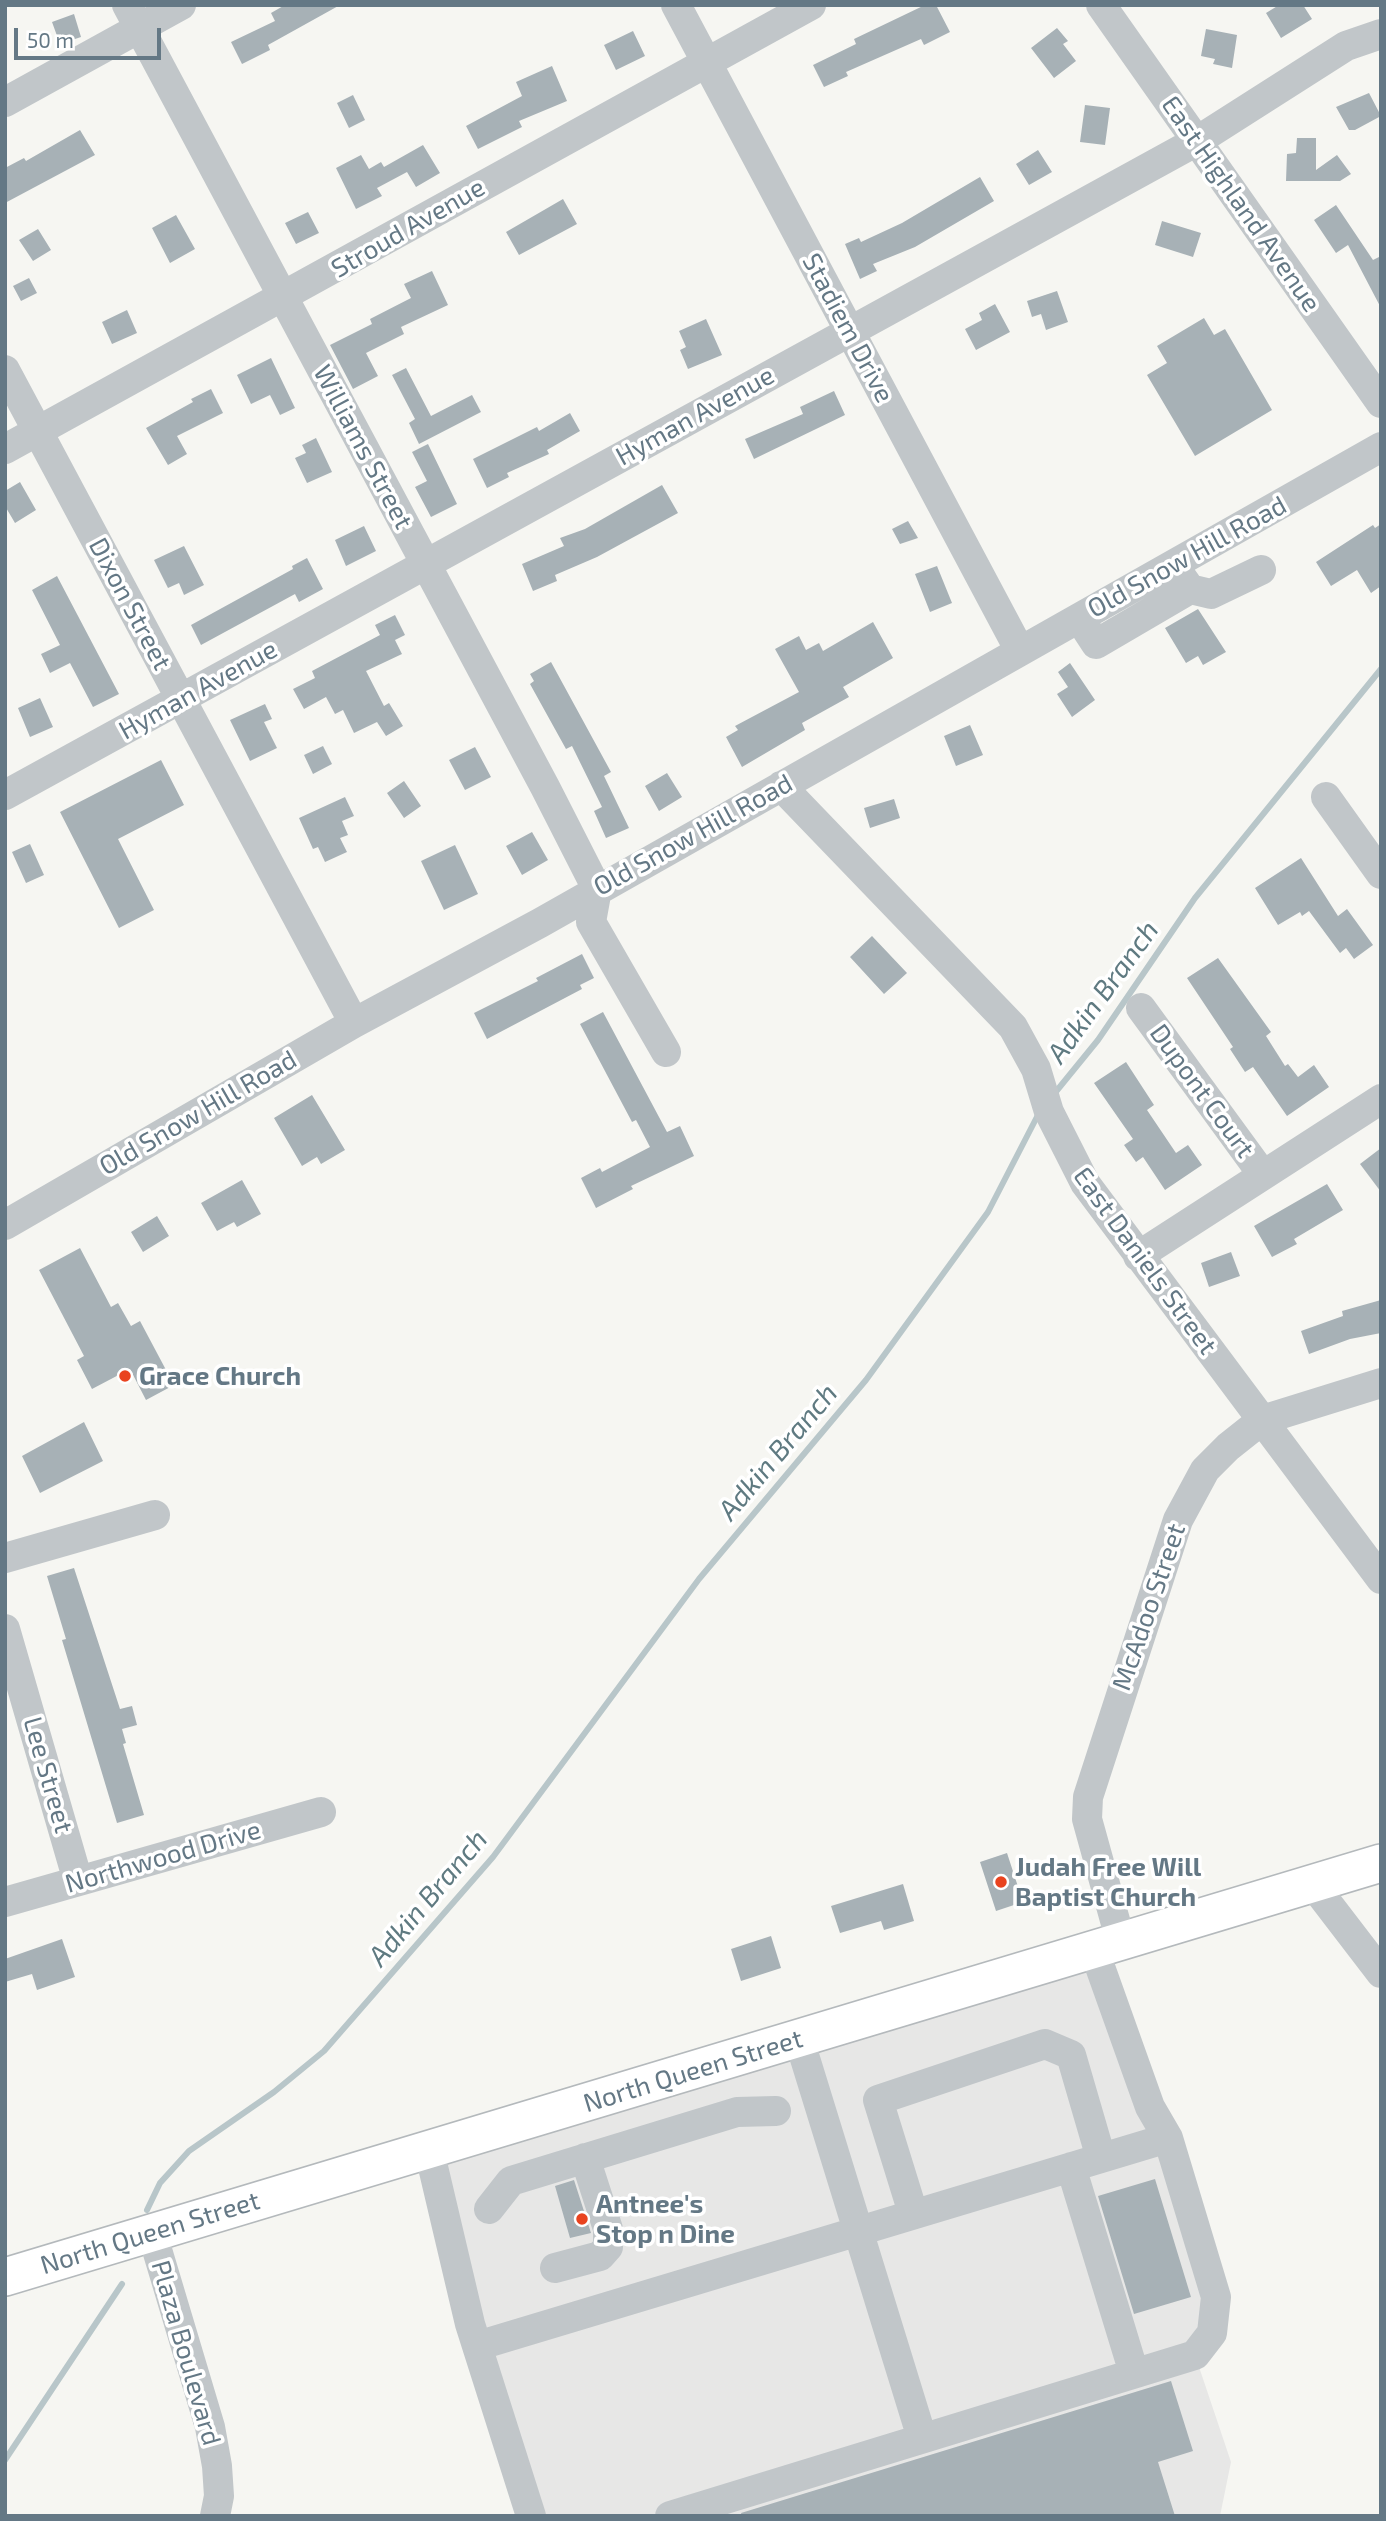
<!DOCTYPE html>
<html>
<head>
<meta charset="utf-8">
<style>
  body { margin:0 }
  #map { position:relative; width:1386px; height:2521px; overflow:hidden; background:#f6f6f2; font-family:"Exo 2",sans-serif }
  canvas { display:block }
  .frame { position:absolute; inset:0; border:7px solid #647885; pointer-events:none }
  .scale { position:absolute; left:14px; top:28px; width:147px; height:32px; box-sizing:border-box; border:4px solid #647885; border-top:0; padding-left:9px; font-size:21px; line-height:24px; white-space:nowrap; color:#647885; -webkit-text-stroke:5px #fff; paint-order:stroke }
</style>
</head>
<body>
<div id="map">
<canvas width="1386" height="2521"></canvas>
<div class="frame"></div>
<div class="scale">50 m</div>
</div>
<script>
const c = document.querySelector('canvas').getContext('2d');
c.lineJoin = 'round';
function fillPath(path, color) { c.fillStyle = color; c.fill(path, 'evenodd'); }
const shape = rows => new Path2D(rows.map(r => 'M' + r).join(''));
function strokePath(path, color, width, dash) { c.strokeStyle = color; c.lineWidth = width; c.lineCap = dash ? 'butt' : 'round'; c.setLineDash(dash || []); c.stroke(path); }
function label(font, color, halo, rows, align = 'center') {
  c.font = font + ' "Exo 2",sans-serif'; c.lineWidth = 7; c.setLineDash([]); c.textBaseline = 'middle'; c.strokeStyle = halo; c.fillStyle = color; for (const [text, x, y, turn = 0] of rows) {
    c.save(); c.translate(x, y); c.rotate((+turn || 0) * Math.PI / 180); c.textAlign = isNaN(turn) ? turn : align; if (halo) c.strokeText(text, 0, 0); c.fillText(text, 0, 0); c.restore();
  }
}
const built = shape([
  [1094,1950,1216,2297,1195,2355,1231,2462,1220,2516,531,2516,429,2150]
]);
const stream = shape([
  [1054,1094,1098,1040,1195,898,1381,669],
  [147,2210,160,2183,189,2151,274,2092,324,2051,493,1857,699,1579,866,1380,988,1212,1040,1111],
  [5,2460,122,2284]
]);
const building = shape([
  [285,5,340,5,268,45,270,50,242,64,231,42,275,21,271,13],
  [925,5,936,5,950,32,924,45,921,39,846,72,848,76,824,87,813,65,856,44,854,39],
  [1279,5,1303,5,1312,19,1281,38,1266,13],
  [74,14,81,37,60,44,52,22],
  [1057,28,1068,41,1063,44,1076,61,1054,78,1031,48],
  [1206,29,1237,35,1232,68,1213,64,1215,59,1201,56],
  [633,31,645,56,616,70,604,45],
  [552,66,567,101,519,121,522,127,478,149,466,126,522,96,516,82],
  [1369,93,1381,116,1355,130,1349,130,1336,107],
  [353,95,365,120,349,128,337,103],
  [1085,105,1110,108,1105,145,1080,142],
  [80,130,95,155,5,203,5,168,24,158,26,161],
  [1297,138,1316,138,1316,170,1337,155,1351,174,1340,181,1286,181,1287,154,1296,153],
  [423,145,440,173,416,187,407,172,377,188,382,196,356,209,336,168,361,155,369,169,381,162,384,167],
  [1038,150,1052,172,1029,185,1016,164],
  [980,177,994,201,915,247,873,264,877,271,860,279,845,244,859,238,861,242,902,223],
  [563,199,577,224,519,255,506,232],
  [1336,205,1373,260,1381,256,1381,308,1348,245,1336,253,1314,220],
  [308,212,319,233,296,244,285,223],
  [176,215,195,249,170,263,152,228],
  [1162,221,1201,233,1193,257,1155,245],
  [38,229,51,250,33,261,19,240],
  [432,271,448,305,401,327,404,334,366,353,378,376,353,389,330,345,372,324,370,319,411,298,404,284],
  [29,278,37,293,21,301,13,286],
  [1057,291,1068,322,1046,330,1041,314,1032,317,1027,301],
  [995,304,1010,332,976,350,965,329,982,320,979,313],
  [127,310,137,333,112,344,102,322],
  [1204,318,1214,335,1225,329,1272,410,1195,456,1147,375,1167,363,1157,346],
  [706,319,722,355,688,369,680,350,686,347,679,331],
  [271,358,295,408,280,415,270,395,251,404,237,375],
  [406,368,431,416,472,395,481,412,419,444,409,423,415,419,392,375],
  [211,389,223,413,177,436,187,454,168,465,146,428,193,402,191,399],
  [834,391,845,415,754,459,745,439,803,414,800,407],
  [570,413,580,431,547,450,549,454,507,473,509,477,487,488,473,459,537,427,539,431],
  [316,438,332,472,307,483,295,458,306,453,302,445],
  [428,444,457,504,431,517,415,487,427,481,412,452],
  [20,482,36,510,15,523,5,506,5,491],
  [662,485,678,513,597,557,555,575,557,581,533,591,522,564,564,546,560,538,585,529],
  [908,521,918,538,900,544,892,529],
  [1381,524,1381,586,1371,593,1357,570,1331,586,1316,562,1373,525,1375,528],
  [364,526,376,551,346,566,335,540],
  [184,546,204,585,184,595,179,583,168,588,154,560],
  [307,558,323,589,299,602,295,594,201,645,191,625,293,569,292,566],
  [937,566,952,603,930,612,915,574],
  [57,576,119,694,93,707,70,663,50,673,41,654,60,645,32,590],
  [1198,609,1226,652,1203,665,1198,656,1186,663,1165,628],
  [395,615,405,635,395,640,402,654,366,671,384,706,389,703,403,726,386,736,377,722,354,733,343,710,335,714,326,697,304,709,293,689,315,678,312,671,380,635,375,625],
  [873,622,893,658,843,687,849,697,802,723,805,730,742,767,726,737,738,730,735,726,799,692,775,649,799,636,806,650,819,643,823,651],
  [551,662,611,772,604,776,629,828,606,838,594,811,602,807,572,746,566,749,530,684,534,681,530,674],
  [1070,663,1095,700,1072,717,1057,694,1068,687,1058,672],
  [40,698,53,727,30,737,18,708],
  [265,704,272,719,264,722,277,748,250,761,230,720],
  [970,725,983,755,956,766,944,736],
  [323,746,332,764,313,774,304,755],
  [475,747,491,777,465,790,449,760],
  [161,760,184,805,118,839,154,910,119,928,60,812],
  [667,773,682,797,659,811,645,786],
  [404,781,421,806,404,818,387,793],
  [345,797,354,816,342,821,348,835,340,838,347,852,325,862,318,847,313,849,299,818],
  [894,799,900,818,870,828,864,808],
  [532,832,548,860,522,875,506,846],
  [30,844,44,875,26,883,12,852],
  [455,845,478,894,444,910,421,861],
  [1301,858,1338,916,1347,909,1373,945,1354,959,1346,948,1340,953,1309,911,1302,916,1300,912,1278,925,1255,888],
  [872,936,907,973,884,994,850,957],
  [582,954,594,978,580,985,582,989,487,1039,474,1013,538,981,536,978],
  [1218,958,1271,1032,1266,1036,1285,1066,1288,1064,1298,1077,1314,1065,1329,1087,1287,1116,1253,1067,1245,1072,1230,1049,1233,1047,1187,978],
  [603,1012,667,1132,680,1126,694,1156,631,1186,633,1189,596,1208,581,1178,600,1168,602,1172,650,1147,636,1120,632,1122,580,1024],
  [1126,1062,1154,1105,1147,1110,1176,1153,1188,1145,1202,1165,1165,1190,1143,1157,1136,1162,1124,1145,1133,1139,1094,1083],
  [312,1095,345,1150,321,1164,317,1157,302,1166,274,1118],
  [1381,1148,1381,1192,1360,1164],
  [242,1180,261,1214,237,1227,234,1222,217,1231,201,1203],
  [1327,1184,1343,1210,1294,1239,1297,1244,1272,1257,1254,1226],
  [157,1216,169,1236,143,1252,131,1232],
  [80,1248,111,1307,118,1303,131,1326,140,1321,174,1385,146,1400,130,1369,92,1389,77,1360,84,1356,39,1270],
  [1231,1252,1240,1276,1209,1287,1201,1263],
  [1381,1300,1381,1333,1350,1339,1309,1354,1301,1331,1343,1316,1342,1311],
  [84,1422,103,1461,40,1493,22,1456],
  [74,1568,120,1709,132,1706,137,1725,122,1729,126,1743,123,1744,144,1815,117,1823,62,1640,66,1639,47,1576],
  [1007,1853,1023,1902,996,1911,980,1862],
  [903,1884,914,1921,884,1930,881,1921,840,1933,831,1906],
  [771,1936,781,1968,741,1981,731,1949],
  [62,1939,75,1977,37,1990,32,1974,5,1982,5,1959],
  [1155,2179,1191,2297,1134,2314,1098,2196],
  [574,2180,591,2233,570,2238,555,2186],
  [1171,2381,1193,2451,1158,2462,1175,2516,742,2516,741,2513]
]);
const minor = shape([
  [127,5,545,787,597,889,591,922,666,1052],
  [676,5,1020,651],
  [1101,5,1381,403],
  [5,102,181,5],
  [5,370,354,1023],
  [5,449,811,5],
  [1178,572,1190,589,1211,594,1261,570],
  [1079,618,1096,644,1190,589],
  [781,786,1013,1027,1036,1069,1049,1112,1085,1183,1381,1579],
  [5,795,1197,141,1346,46,1381,34],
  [1326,797,1381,874],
  [1141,1008,1263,1175],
  [5,1225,354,1023,540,923,1381,447],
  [1138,1256,1381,1099],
  [5,1558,155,1515],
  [5,1629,78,1881],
  [1312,1883,1381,1973],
  [5,1902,321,1812],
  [1121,1942,1087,1819,1088,1797,1178,1520,1205,1470,1228,1447,1262,1420,1381,1383],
  [799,2039,922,2438],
  [429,2150,470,2324,531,2516],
  [1071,2167,1134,2373],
  [489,2209,511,2181,737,2112,776,2111],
  [913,2213,878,2100,1045,2044,1071,2055,1101,2158],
  [152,2233,210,2427,217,2466,219,2496,215,2516],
  [555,2268,600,2256,608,2247,608,2229,585,2158],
  [477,2346,1168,2138],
  [670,2516,1195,2355,1212,2333,1216,2297,1168,2138,1150,2107,1094,1950]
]);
const major = shape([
  [5,2277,1381,1863]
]);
const markers = [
  [125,1376,7,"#e9431f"],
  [1001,1882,7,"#e9431f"],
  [582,2219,7,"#e9431f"]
];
const streetNames = [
  ["East Highland Avenue",1241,204,55],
  ["Stroud Avenue",408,228,-30],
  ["Stadiem Drive",848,328,62],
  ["Hyman Avenue",695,416,-29],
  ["Williams Street",363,447,62],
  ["Old Snow Hill Road",1187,557,-29],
  ["Dixon Street",130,604,62],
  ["Hyman Avenue",198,690,-29],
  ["Old Snow Hill Road",693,835,-29],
  ["Dupont Court",1202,1091,54],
  ["Old Snow Hill Road",198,1113,-30],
  ["East Daniels Street",1145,1261,54],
  ["McAdoo Street",1149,1607,-71],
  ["Lee Street",48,1775,74],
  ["Northwood Drive",163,1857,-16],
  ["North Queen Street",693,2071,-17],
  ["North Queen Street",150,2233,-17],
  ["Plaza Boulevard",186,2353,74]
];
const poiNames = [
  ["Grace Church",139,1376],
  ["Judah Free Will",1015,1867],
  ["Baptist Church",1015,1897],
  ["Antnee's",596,2204],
  ["Stop n Dine",596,2234]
];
const waterNames = [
  ["Adkin Branch",1103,992,-54],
  ["Adkin Branch",778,1452,-50],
  ["Adkin Branch",428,1898,-50]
];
fillPath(built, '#e7e7e6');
strokePath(stream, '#b8c6c9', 6);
fillPath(building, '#a7b1b6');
strokePath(major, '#b4b9bc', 40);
strokePath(minor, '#c1c6c9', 30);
strokePath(major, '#fff', 37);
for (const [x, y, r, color] of markers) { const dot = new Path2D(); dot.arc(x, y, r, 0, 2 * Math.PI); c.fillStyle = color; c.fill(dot); strokePath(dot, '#fff', 2.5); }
label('26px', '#647885', '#fff', streetNames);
label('bold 26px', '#647885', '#fff', poiNames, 'left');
label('italic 28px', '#5f7a81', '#fff', waterNames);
</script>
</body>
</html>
